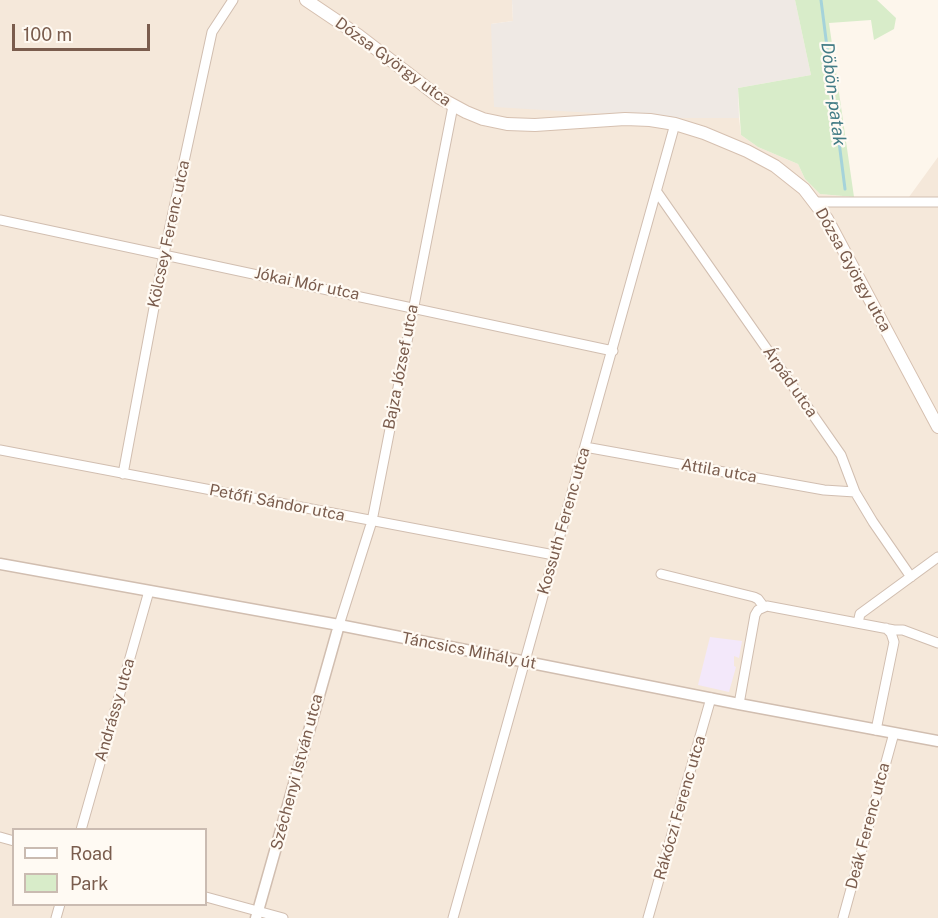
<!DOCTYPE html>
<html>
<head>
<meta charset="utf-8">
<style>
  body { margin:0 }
  #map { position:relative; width:938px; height:918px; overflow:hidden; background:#fdf6ec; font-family:"Public Sans",sans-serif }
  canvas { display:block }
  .legend { position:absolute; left:12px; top:828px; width:195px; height:78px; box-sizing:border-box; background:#fffaf3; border:2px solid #cabbb1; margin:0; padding:8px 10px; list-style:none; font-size:18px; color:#7a5c4d }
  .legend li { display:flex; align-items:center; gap:12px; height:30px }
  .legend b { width:30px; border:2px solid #cabbb1 }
  .scale { position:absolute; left:12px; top:24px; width:138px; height:27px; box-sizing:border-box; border:3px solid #7a5c4d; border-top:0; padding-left:8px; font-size:18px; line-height:21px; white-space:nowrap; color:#7a5c4d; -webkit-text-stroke:4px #fffaf3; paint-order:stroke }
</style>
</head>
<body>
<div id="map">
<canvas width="938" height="918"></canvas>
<ul class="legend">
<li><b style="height:8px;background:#fff"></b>Road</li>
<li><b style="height:16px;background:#d8ecc9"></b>Park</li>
</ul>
<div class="scale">100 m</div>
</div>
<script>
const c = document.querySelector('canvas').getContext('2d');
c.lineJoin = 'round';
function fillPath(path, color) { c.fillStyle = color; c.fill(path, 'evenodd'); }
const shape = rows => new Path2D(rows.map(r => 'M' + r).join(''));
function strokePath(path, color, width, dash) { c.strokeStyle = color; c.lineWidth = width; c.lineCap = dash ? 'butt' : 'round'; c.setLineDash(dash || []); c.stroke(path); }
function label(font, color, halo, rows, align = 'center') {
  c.font = font + ' "Public Sans",sans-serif'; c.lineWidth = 4.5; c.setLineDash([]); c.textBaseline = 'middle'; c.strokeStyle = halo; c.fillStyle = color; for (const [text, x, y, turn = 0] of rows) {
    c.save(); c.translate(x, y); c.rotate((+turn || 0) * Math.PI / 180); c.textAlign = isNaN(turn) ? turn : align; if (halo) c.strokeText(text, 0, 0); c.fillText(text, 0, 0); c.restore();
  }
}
const residential = shape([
  [0,0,512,0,513,21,491,24,677,118,739,118,741,135,758,147,798,164,805,179,820,194,854,197,909,197,938,157,938,918,0,918],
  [14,830,206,830,206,904,14,904]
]);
const industrial = shape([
  [512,0,795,0,811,75,738,88,739,118,677,118,494,107,491,24,513,21]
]);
const education = shape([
  [710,637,742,641,739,658,734,656,734,666,736,667,729,692,698,685]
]);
const green = shape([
  [795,0,877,0,896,18,894,29,874,40,871,20,829,23,854,197,820,194,805,179,798,164,758,147,741,135,738,88,811,75]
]);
const stream = shape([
  [821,0,845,189]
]);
const minor = shape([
  [657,192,841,455,855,492,873,522,911,577],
  [815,202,938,202],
  [0,220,613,351],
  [585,447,824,490,855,492],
  [0,450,554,555],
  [123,474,164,254,212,32,233,0],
  [661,574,754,597,758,599,764,607],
  [858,623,860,614,938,557],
  [339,625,372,521,453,106],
  [739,704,755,615,758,610,767,606,894,630,903,630,938,643],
  [876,730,894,642,891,633,886,628],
  [81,830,149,591],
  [0,837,14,841],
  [206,897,283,918],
  [56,918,60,904],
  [453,918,675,124],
  [648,918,711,698],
  [843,918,894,733]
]);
const tertiary = shape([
  [0,564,339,625,739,704,938,741],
  [256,918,339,625]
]);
const secondary = shape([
  [306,0,358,35,440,98,466,112,483,119,507,124,535,125,625,119,650,120,675,124,704,133,747,151,775,166,804,189,827,219,938,427]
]);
const streetNames = [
  ["Dózsa György utca",393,62,36],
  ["Kölcsey Ferenc utca",169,234,-78],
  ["Dózsa György utca",853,270,61],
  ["Jókai Mór utca",307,284,12],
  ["Bajza József utca",401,367,-79],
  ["Árpád utca",790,382,55],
  ["Attila utca",719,471,10],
  ["Petőfi Sándor utca",277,503,11],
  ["Kossuth Ferenc utca",564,521,-74],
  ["Táncsics Mihály út",469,651,11],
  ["Andrássy utca",115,710,-74],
  ["Széchenyi István utca",297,772,-75],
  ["Rákóczi Ferenc utca",680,808,-74],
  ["Deák Ferenc utca",868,826,-75]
];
const waterNames = [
  ["Döbön-patak",833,94,83]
];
fillPath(residential, '#f5e8da');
fillPath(industrial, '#efe9e4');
fillPath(education, '#f3e8fa');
fillPath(green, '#d8ecc9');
strokePath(stream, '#a5d3da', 3);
strokePath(minor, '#d1beb0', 11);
strokePath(tertiary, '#d1beb0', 13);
strokePath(secondary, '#d6c0b0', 14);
strokePath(minor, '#fff', 9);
strokePath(tertiary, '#fff', 10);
strokePath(secondary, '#fff', 12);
label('16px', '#7a5c4d', '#fffaf3', streetNames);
label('italic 18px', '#437c86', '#fffaf3', waterNames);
</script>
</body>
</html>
